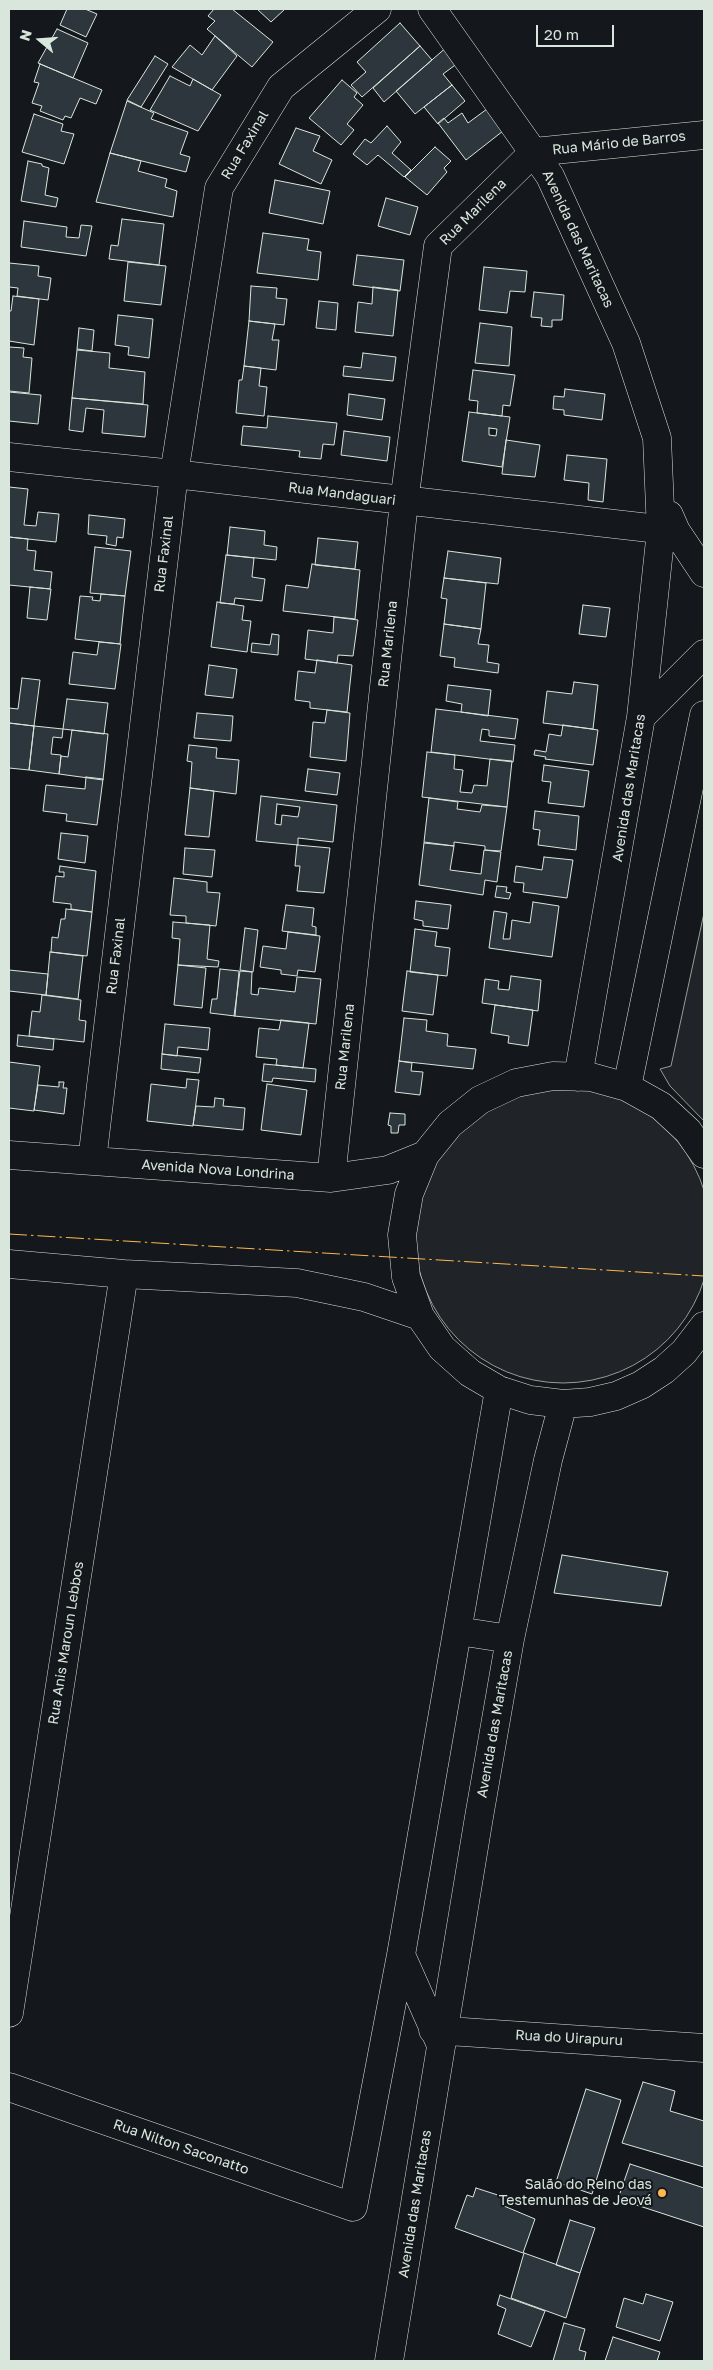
<!DOCTYPE html>
<html>
<head>
<meta charset="utf-8">
<style>
  body { margin:0 }
  #map { position:relative; width:713px; height:2370px; overflow:hidden; background:#14181c; font-family:"Golos Text",sans-serif }
  canvas { display:block }
  .frame { position:absolute; inset:0; border:10px solid #d8e6dc; pointer-events:none }
  .north { position:absolute; left:15px; top:15px; width:50px; height:50px; -webkit-text-stroke:4px #14181c; paint-order:stroke; rotate:288deg; font-size:14px; font-weight:700; line-height:20px; text-align:center; color:#d8e6dc }
  .north::after { content:''; display:block; margin:auto; width:18px; height:22px; background:#d8e6dc; clip-path:polygon(50% 0,100% 100%,50% 72%,0 100%) }
  .scale { position:absolute; left:536px; top:25px; width:78px; height:22px; box-sizing:border-box; border:2px solid #d8e6dc; border-top:0; padding-left:6px; font-size:15px; line-height:18px; white-space:nowrap; color:#d8e6dc; -webkit-text-stroke:4px #14181c; paint-order:stroke }
</style>
</head>
<body>
<div id="map">
<canvas width="713" height="2370"></canvas>
<div class="frame"></div>
<div class="north">N</div>
<div class="scale">20 m</div>
</div>
<script>
const c = document.querySelector('canvas').getContext('2d');
c.lineJoin = 'round';
function fillPath(path, color) { c.fillStyle = color; c.fill(path, 'evenodd'); }
const shape = rows => new Path2D(rows.map(r => 'M' + r).join(''));
function strokePath(path, color, width, dash) { c.strokeStyle = color; c.lineWidth = width; c.lineCap = dash ? 'butt' : 'round'; c.setLineDash(dash || []); c.stroke(path); }
function label(font, color, halo, rows, align = 'center') {
  c.font = font + ' "Golos Text",sans-serif'; c.lineWidth = 4; c.setLineDash([]); c.textBaseline = 'middle'; c.strokeStyle = halo; c.fillStyle = color; for (const [text, x, y, turn = 0] of rows) {
    c.save(); c.translate(x, y); c.rotate((+turn || 0) * Math.PI / 180); c.textAlign = isNaN(turn) ? turn : align; if (halo) c.strokeText(text, 0, 0); c.fillText(text, 0, 0); c.restore();
  }
}
const green = shape([
  [704,913,704,1121,670,1086,660,1069,671,1066,704,913],
  '415 1235a148 148 0 1 1 296 0a148 148 0 1 1-296 0Z'
]);
const building = shape([
  [67,9,85,9,97,14,86,37,60,25,67,9],
  [214,9,232,9,273,42,252,67,207,29,215,21,208,16,214,9],
  [257,9,285,9,271,22,257,9],
  [400,23,420,46,362,97,351,85,366,72,357,62,400,23],
  [57,29,88,43,73,78,38,63,57,29],
  [215,36,237,56,212,90,172,67,190,45,202,55,215,36],
  [420,46,432,60,384,102,373,88,420,46],
  [448,46,458,63,443,74,452,85,415,114,396,91,448,46],
  [155,56,168,64,141,107,127,100,155,56],
  [40,64,102,90,96,104,80,98,71,118,65,116,63,120,40,111,42,106,32,103,39,83,34,82,40,64],
  [170,76,190,86,193,79,221,95,198,131,150,110,170,76],
  [342,80,357,93,354,97,363,105,347,124,354,130,341,145,309,118,342,80],
  [452,85,465,101,438,124,424,107,452,85],
  [127,101,154,113,151,119,188,132,180,154,190,157,186,172,110,153,127,101],
  [487,109,503,131,466,160,438,123,444,118,448,123,462,113,468,123,487,109],
  [34,114,63,124,61,131,74,134,64,164,22,152,34,114],
  [387,126,401,142,392,153,411,170,404,177,378,155,367,165,353,154,365,139,371,143,387,126],
  [296,128,320,136,313,151,332,160,321,184,279,164,296,128],
  [435,147,451,161,444,168,447,172,427,195,405,177,435,147],
  [110,153,141,161,138,171,167,179,165,187,177,191,173,217,96,202,110,153],
  [28,161,42,164,42,166,49,168,45,195,58,198,56,207,21,201,28,161],
  [275,180,330,191,323,224,269,213,275,180],
  [386,198,418,207,410,235,378,226,386,198],
  [122,219,164,224,159,265,109,259,111,245,118,246,122,219],
  [24,221,67,227,66,237,79,238,81,225,92,226,86,256,21,247,24,221],
  [263,233,309,239,307,250,321,252,318,280,257,273,263,233],
  [357,255,404,260,400,291,353,285,357,255],
  [128,262,166,266,161,305,124,301,128,262],
  [9,263,39,266,38,276,51,278,48,300,17,296,18,288,9,287,9,263],
  [484,267,527,271,525,292,510,291,507,313,479,310,484,267],
  [251,286,277,288,276,298,287,299,284,325,249,321,251,286],
  [373,287,398,290,393,336,355,332,358,302,372,304,373,287],
  [534,292,564,295,562,320,552,320,552,327,541,326,542,318,531,317,534,292],
  [13,296,39,299,34,345,9,341,9,311,11,311,13,296],
  [319,301,338,303,336,330,316,328,319,301],
  [118,315,153,319,149,358,128,355,129,347,115,345,118,315],
  [249,321,275,324,272,340,279,340,276,370,244,366,249,321],
  [480,323,512,327,509,366,475,363,480,323],
  [79,328,94,330,92,351,77,349,79,328],
  [9,347,24,348,23,357,32,358,29,393,9,391,9,347],
  [77,350,110,353,109,368,145,372,143,404,72,398,77,350],
  [363,353,396,357,393,381,343,376,344,366,361,368,363,353],
  [244,366,261,368,259,386,267,387,264,416,236,413,239,380,242,380,244,366],
  [473,370,515,375,510,406,503,405,502,416,477,413,478,401,469,400,473,370],
  [565,389,605,394,602,420,564,415,564,410,553,409,554,396,564,397,565,389],
  [9,392,41,395,38,424,9,421,9,392],
  [349,394,385,399,382,420,347,415,349,394],
  [72,398,148,405,145,437,102,433,104,410,86,408,83,432,69,430,72,398],
  [469,412,510,417,502,467,462,461,469,412],
  [268,416,337,423,334,445,323,444,321,459,299,457,300,451,241,445,243,426,267,428,268,416],
  [489,428,497,429,496,436,489,435,489,428],
  [344,431,390,437,387,461,341,455,344,431],
  [506,440,540,445,535,477,502,474,506,440],
  [567,455,607,459,603,502,588,500,589,483,564,480,567,455],
  [9,487,28,489,24,525,36,526,38,512,59,514,56,542,9,537,9,487],
  [89,515,125,519,123,538,117,537,116,546,106,544,107,536,88,534,89,515],
  [230,527,265,531,264,545,277,547,276,560,227,555,230,527],
  [9,537,28,539,27,550,36,551,34,570,52,572,50,589,9,585,9,537],
  [318,538,358,542,355,569,315,565,318,538],
  [95,547,131,551,125,596,90,593,95,547],
  [448,551,501,558,498,584,444,578,448,551],
  [226,555,254,558,252,577,265,579,262,601,235,598,234,604,220,603,226,555],
  [312,564,360,570,355,619,283,611,286,585,308,588,312,564],
  [444,578,486,583,481,629,444,624,447,599,441,598,444,578],
  [30,587,51,589,47,620,27,618,30,587],
  [101,594,125,596,120,644,75,639,80,596,93,597,92,600,100,601,101,594],
  [217,602,244,606,242,620,251,621,247,652,211,647,217,602],
  [583,605,610,608,606,637,579,634,583,605],
  [334,617,358,620,353,656,338,655,337,663,305,659,308,630,333,633,334,617],
  [444,624,481,629,478,644,489,645,487,662,499,664,498,673,454,667,455,658,440,656,444,624],
  [272,634,279,635,278,655,251,652,252,643,270,645,272,634],
  [99,642,121,644,115,689,69,684,73,652,97,655,99,642],
  [317,660,352,665,347,712,310,708,310,702,295,700,298,671,315,673,317,660],
  [209,665,237,669,233,698,205,695,209,665],
  [22,678,40,680,34,726,9,723,9,708,18,709,22,678],
  [574,682,598,685,593,729,543,723,547,691,572,694,574,682],
  [448,685,491,690,488,716,461,712,462,704,446,701,448,685],
  [67,699,108,703,104,734,63,729,67,699],
  [436,709,518,719,515,739,489,736,489,730,482,729,480,741,515,745,513,762,431,752,436,709],
  [327,710,350,713,346,761,310,757,313,722,325,723,327,710],
  [197,713,233,716,231,741,194,738,197,713],
  [9,723,34,726,29,770,9,768,9,723],
  [563,725,598,730,593,765,545,759,546,757,534,755,535,750,546,752,549,734,561,736,563,725],
  [34,726,63,729,62,738,53,737,51,754,61,755,59,774,29,770,34,726],
  [72,730,108,734,103,780,59,774,61,756,68,757,72,730],
  [189,745,217,748,216,758,239,760,236,794,190,788,192,762,187,761,189,745],
  [427,752,455,755,454,769,463,770,460,792,472,793,474,785,487,786,490,759,512,761,507,807,422,797,427,752],
  [544,765,589,771,584,807,548,803,551,782,542,781,544,765],
  [308,769,340,773,337,795,305,791,308,769],
  [86,777,103,779,97,825,66,821,67,814,43,811,46,785,85,789,86,777],
  [190,788,214,791,209,837,185,835,190,788],
  [261,796,337,805,333,842,298,838,298,845,256,841,261,796],
  [429,798,458,802,457,809,480,812,482,805,507,807,501,851,485,850,485,846,454,842,454,846,424,842,429,798],
  [277,804,300,807,298,817,282,815,281,825,275,824,277,804],
  [535,811,579,816,576,850,538,845,540,830,533,829,535,811],
  [61,833,88,836,85,863,58,859,61,833],
  [424,843,454,846,450,870,481,874,484,850,501,852,497,882,485,880,483,895,419,885,424,843],
  [297,845,330,848,324,893,297,891,300,866,295,866,297,845],
  [185,848,215,850,212,877,183,874,185,848],
  [544,857,573,860,567,898,523,892,524,883,514,882,516,866,542,870,544,857],
  [60,866,96,871,92,912,71,909,71,904,53,902,56,876,64,877,64,872,59,872,60,866],
  [174,878,207,882,207,892,220,893,216,926,186,923,186,916,170,915,174,878],
  [497,886,507,887,506,892,511,893,509,899,495,897,497,886],
  [416,901,451,905,448,929,423,926,423,921,414,919,416,901],
  [533,902,559,906,552,957,489,948,494,911,507,913,503,939,510,939,512,920,530,923,533,902],
  [286,905,314,908,312,926,316,927,316,935,282,931,286,905],
  [66,909,92,912,87,956,51,952,52,937,58,938,61,919,65,919,66,909],
  [173,922,210,925,207,959,219,961,218,967,178,965,180,939,172,938,173,922],
  [245,928,258,930,253,972,240,970,245,928],
  [415,929,437,932,435,946,450,948,447,976,410,972,415,929],
  [288,932,320,936,315,972,298,970,297,976,281,974,281,970,260,967,263,946,286,949,288,932],
  [50,952,83,956,78,999,46,995,50,952],
  [178,965,206,968,202,1008,174,1005,178,965],
  [220,969,239,971,235,1016,210,1013,212,999,217,999,220,969],
  [9,970,48,974,46,995,9,991,9,970],
  [240,971,252,972,251,994,258,995,259,988,295,992,297,977,321,979,316,1024,234,1016,240,971],
  [407,971,438,975,433,1015,402,1011,407,971],
  [511,976,541,980,538,1011,482,1003,485,979,499,981,498,989,509,990,511,976],
  [42,995,81,1000,79,1020,86,1021,84,1042,29,1036,32,1011,40,1012,42,995],
  [495,1005,533,1010,528,1046,508,1043,509,1036,491,1033,495,1005],
  [404,1018,427,1020,426,1031,448,1034,447,1046,476,1049,473,1069,399,1061,404,1018],
  [281,1020,309,1023,303,1068,276,1065,277,1059,256,1057,259,1028,279,1030,281,1020],
  [165,1024,210,1028,208,1050,178,1047,177,1056,162,1054,165,1024],
  [18,1035,54,1039,53,1050,17,1046,18,1035],
  [162,1054,201,1058,199,1073,161,1069,162,1054],
  [399,1061,412,1063,411,1071,423,1072,420,1095,395,1092,399,1061],
  [9,1062,40,1066,34,1111,9,1108,9,1062],
  [264,1064,316,1069,315,1082,273,1078,272,1082,262,1081,264,1064],
  [187,1079,199,1080,193,1126,147,1121,151,1084,186,1088,187,1079],
  [59,1082,64,1082,63,1088,67,1088,64,1114,34,1110,38,1085,59,1087,59,1082],
  [267,1084,307,1090,301,1135,261,1130,267,1084],
  [215,1098,224,1099,223,1106,245,1108,243,1130,193,1125,196,1106,214,1107,215,1098],
  [390,1113,405,1114,405,1125,399,1125,398,1133,391,1133,391,1126,388,1125,390,1113],
  [562,1555,668,1572,661,1606,554,1593,562,1555],
  [643,2082,675,2091,670,2111,704,2121,704,2167,622,2143,643,2082],
  [586,2089,621,2100,592,2194,556,2182,586,2089],
  [630,2164,704,2188,704,2227,618,2199,630,2164],
  [476,2188,507,2198,504,2206,535,2219,523,2253,455,2228,467,2195,473,2197,476,2188],
  [570,2220,595,2228,580,2273,556,2265,570,2220],
  [524,2253,580,2273,566,2318,511,2298,524,2253],
  [646,2294,673,2302,660,2341,616,2327,624,2298,643,2304,646,2294],
  [500,2295,545,2311,531,2347,498,2334,506,2309,497,2305,500,2295],
  [564,2323,585,2329,579,2350,586,2352,584,2361,553,2361,564,2323],
  [613,2337,660,2352,657,2361,605,2361,613,2337]
]);
const minor = shape([
  [432,9,550,176,626,343,657,438,661,531,641,717,578,1077],
  [9,457,174,474,676,531],
  [669,515,676,531,704,573],
  [641,717,704,654],
  [627,1087,704,715],
  [704,1154,688,1131,661,1106,627,1087,591,1077,553,1076,516,1083,480,1100,450,1124,425,1155,409,1194,402,1235,406,1277,420,1316,442,1348,470,1373,499,1390,530,1400,563,1404,590,1402,616,1396,641,1385,664,1370,684,1352,704,1326],
  [9,1155,331,1178,388,1170,425,1155],
  [92,1161,174,474,219,188,281,87,377,9],
  [331,1178,404,502,438,246,534,152,704,135],
  [9,1264,124,1274,297,1283,364,1297,420,1316],
  [458,1631,510,1639],
  [401,1955,441,2045],
  [9,2013,124,1274],
  [433,2030,704,2048],
  [9,2087,353,2207,401,1955,499,1390],
  [389,2361,479,1817,510,1639,548,1460,563,1404]
]);
const power = shape([
  [9,1234,704,1276]
]);
const markers = [
  [662,2193,5,"#ffb74d"]
];
const streetNames = [
  ["Rua Mário de Barros",619,143,-6],
  ["Rua Faxinal",245,145,-59],
  ["Rua Marilena",473,212,-45],
  ["Avenida das Maritacas",578,239,65],
  ["Rua Mandaguari",342,494,7],
  ["Rua Faxinal",164,554,-83],
  ["Rua Marilena",388,644,-84],
  ["Avenida das Maritacas",629,788,-81],
  ["Rua Faxinal",116,956,-83],
  ["Rua Marilena",345,1047,-84],
  ["Avenida Nova Londrina",218,1170,4],
  ["Rua Anis Maroun Lebbos",66,1643,-81],
  ["Avenida das Maritacas",495,1724,-80],
  ["Rua do Uirapuru",569,2038,3],
  ["Rua Nilton Saconatto",181,2147,19],
  ["Avenida das Maritacas",415,2204,-81]
];
const poiNames = [
  ["Salão do Reino das",652,2185],
  ["Testemunhas de Jeová",652,2201]
];
fillPath(green, '#202428');
strokePath(green, '#939e99', 1);
fillPath(building, '#2c363c');
strokePath(building, '#d8e6dc', 1);
strokePath(minor, '#d8e6dc', 29);
strokePath(minor, '#14181c', 28);
strokePath(power, '#ffb74d', 1, [18, 4, 2.5, 4]);
for (const [x, y, r, color] of markers) { const dot = new Path2D(); dot.arc(x, y, r, 0, 2 * Math.PI); c.fillStyle = color; c.fill(dot); strokePath(dot, '#14181c', 2); }
label('14px', '#d8e6dc', '#14181c', streetNames);
label('14px', '#d8e6dc', '#14181c', poiNames, 'right');
</script>
</body>
</html>
